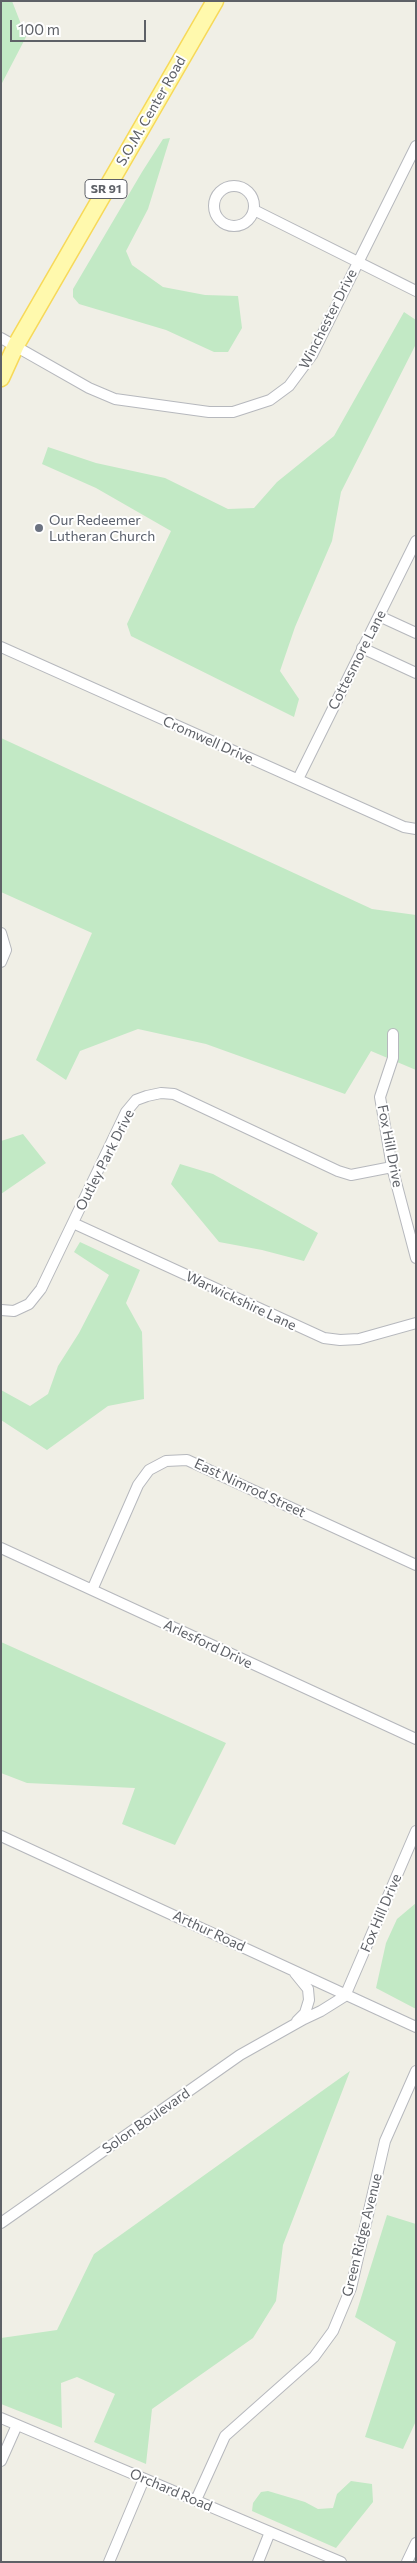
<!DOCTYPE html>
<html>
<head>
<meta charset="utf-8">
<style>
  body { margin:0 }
  #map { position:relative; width:417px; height:2563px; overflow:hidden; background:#f0efe6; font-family:Commissioner,sans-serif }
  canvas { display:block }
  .frame { position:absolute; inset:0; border:2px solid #5e6167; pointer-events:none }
  .scale { position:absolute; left:10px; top:20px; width:136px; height:22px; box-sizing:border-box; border:2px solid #5e6167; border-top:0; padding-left:6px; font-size:15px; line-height:18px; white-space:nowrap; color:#5e6167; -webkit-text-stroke:4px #fff; paint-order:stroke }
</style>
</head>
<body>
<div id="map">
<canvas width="417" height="2563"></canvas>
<div class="frame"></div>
<div class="scale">100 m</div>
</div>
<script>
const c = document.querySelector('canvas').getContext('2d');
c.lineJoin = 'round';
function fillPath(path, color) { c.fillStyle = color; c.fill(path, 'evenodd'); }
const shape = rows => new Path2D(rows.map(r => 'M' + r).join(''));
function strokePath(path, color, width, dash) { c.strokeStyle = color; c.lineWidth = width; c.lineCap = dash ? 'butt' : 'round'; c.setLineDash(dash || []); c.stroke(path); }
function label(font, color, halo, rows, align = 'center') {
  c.font = font + ' Commissioner,sans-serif'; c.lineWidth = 4; c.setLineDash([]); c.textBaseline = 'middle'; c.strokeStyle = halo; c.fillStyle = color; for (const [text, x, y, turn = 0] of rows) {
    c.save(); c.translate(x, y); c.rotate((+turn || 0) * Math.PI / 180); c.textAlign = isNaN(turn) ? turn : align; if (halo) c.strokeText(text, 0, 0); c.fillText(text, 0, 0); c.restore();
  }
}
const green = shape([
  [1,1,12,1,26,37,1,85],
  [170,138,148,209,126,251,132,265,163,287,205,295,238,296,242,328,228,352,214,352,166,330,79,304,73,297,73,289,142,172,163,139],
  [404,312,416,320,416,344,341,492,332,541,295,627,280,671,299,699,294,717,131,636,127,624,171,531,96,488,42,464,48,447,96,463,165,478,228,509,254,508,277,482,334,436],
  [1,738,372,909,416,915,416,1070,371,1051,345,1094,206,1044,138,1029,80,1051,66,1080,36,1060,92,933,1,892],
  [23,1134,46,1163,1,1194,1,1141],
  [180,1164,213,1174,318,1233,304,1261,262,1250,219,1242,171,1184],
  [80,1242,140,1270,126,1303,142,1332,144,1399,108,1406,47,1450,1,1420,1,1390,30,1406,48,1394,58,1366,79,1333,109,1275,74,1252],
  [1,1642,226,1743,175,1845,122,1824,135,1788,27,1783,1,1773],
  [416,1903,416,2009,376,1988,386,1943,397,1919],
  [350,2071,283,2245,276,2301,253,2338,152,2409,146,2464,94,2442,115,2394,77,2377,61,2383,62,2428,1,2404,1,2338,57,2330,94,2254],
  [387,2215,416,2224,416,2421,403,2449,365,2437,396,2342,355,2317],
  [351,2481,372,2484,373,2502,336,2548,252,2511,253,2503,261,2492,268,2491,305,2502,318,2509,333,2508,337,2494]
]);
const street = shape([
  '214 206a20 20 0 1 1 40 0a20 20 0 1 1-40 0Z',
  [254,210,416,291],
  [1,338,89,388,115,399,209,412,233,412,270,400,289,386,312,355,416,146],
  [379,616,416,633],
  [1,647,404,827,416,829],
  [362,648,416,673],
  [298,779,416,541],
  [1,933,6,950,1,962],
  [393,1034,393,1058,380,1097,392,1167,416,1258],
  [73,1223,324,1338,340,1340,359,1339,416,1323],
  [1,1310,14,1311,29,1304,41,1289,126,1112,136,1100,147,1096,161,1093,174,1094,338,1171,351,1175,392,1167],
  [1,1548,416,1739],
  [92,1590,138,1485,149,1470,166,1461,187,1460,416,1565],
  [1,1836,416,2027],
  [295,1973,308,1989,309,2000,305,2013,297,2021],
  [345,1996,416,1831],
  [1,2223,240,2055,304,2019,321,2011,345,1996],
  [1,2418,341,2562],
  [1,2461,17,2425],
  [196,2500,225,2436,314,2357,333,2331,351,2288,385,2141,416,2071],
  [109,2562,144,2479],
  [258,2562,270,2532],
  [407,2562,416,2543]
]);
const primary = shape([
  [1,378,16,345,215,1]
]);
const markers = [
  [39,528,5,"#6b7280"]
];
const shields = [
  [106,189,42]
];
const shieldNames = [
  ["SR 91",106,189]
];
const streetNames = [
  ["S.O.M. Center Road",151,111,-60],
  ["Winchester Drive",328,319,-63],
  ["Cottesmore Lane",357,660,-63],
  ["Cromwell Drive",208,740,24],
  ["Fox Hill Drive",390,1146,79],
  ["Outley Park Drive",105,1160,-63],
  ["Warwickshire Lane",241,1301,25],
  ["East Nimrod Street",250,1488,25],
  ["Arlesford Drive",208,1644,25],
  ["Fox Hill Drive",381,1913,-67],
  ["Arthur Road",209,1931,25],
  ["Solon Boulevard",146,2121,-35],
  ["Green Ridge Avenue",362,2235,-76],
  ["Orchard Road",171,2490,23]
];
const worshipNames = [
  ["Our Redeemer",49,520],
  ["Lutheran Church",49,536]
];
fillPath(green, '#c2e9c5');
strokePath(street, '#b6b8bd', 12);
strokePath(primary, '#f7d959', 19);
strokePath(street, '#fff', 10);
strokePath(primary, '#fff9ad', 16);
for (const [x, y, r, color] of markers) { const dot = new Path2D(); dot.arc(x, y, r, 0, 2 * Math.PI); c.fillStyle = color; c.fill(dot); strokePath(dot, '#fff', 2); }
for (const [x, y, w] of shields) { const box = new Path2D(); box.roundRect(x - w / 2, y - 9.5, w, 19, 4); c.fillStyle = '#fff'; c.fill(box); strokePath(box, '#5e6167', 1); }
label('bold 12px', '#5e6167', null, shieldNames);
label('14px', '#5e6167', '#fff', streetNames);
label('14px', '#5b616d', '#fff', worshipNames, 'left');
</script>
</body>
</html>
